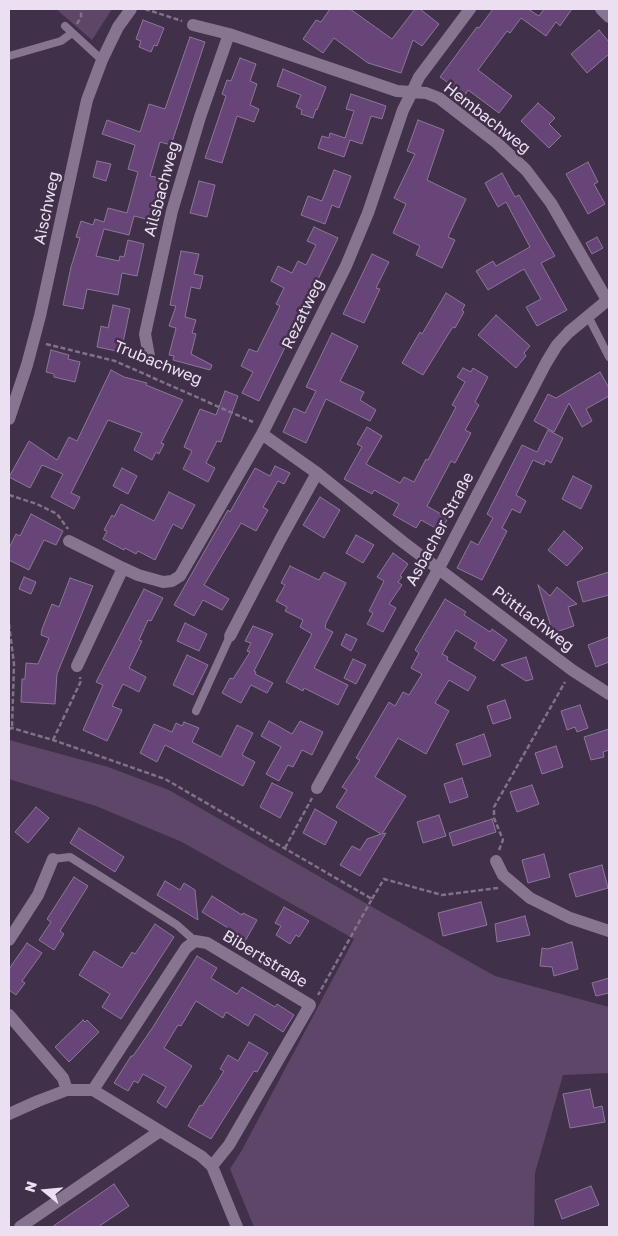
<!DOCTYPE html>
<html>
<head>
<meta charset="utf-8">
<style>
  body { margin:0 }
  #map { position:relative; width:618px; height:1236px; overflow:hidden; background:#413049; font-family:"Golos Text",sans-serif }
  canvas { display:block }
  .frame { position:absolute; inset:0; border:10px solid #ebe0f1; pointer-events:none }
  .north { position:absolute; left:20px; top:1166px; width:50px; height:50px; -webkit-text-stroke:4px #413049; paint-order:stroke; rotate:287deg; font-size:14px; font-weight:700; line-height:20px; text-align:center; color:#ebe0f1 }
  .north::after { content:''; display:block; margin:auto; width:18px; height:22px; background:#ebe0f1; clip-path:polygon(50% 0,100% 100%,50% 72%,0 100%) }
</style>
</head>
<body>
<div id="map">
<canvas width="618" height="1236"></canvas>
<div class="frame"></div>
<div class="north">N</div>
</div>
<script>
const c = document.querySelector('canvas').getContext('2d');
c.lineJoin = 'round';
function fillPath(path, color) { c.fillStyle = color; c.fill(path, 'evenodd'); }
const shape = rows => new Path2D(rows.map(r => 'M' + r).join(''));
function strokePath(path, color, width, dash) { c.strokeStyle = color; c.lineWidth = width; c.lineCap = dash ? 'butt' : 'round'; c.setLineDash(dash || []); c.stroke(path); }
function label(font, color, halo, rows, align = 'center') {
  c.font = font + ' "Golos Text",sans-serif'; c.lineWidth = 5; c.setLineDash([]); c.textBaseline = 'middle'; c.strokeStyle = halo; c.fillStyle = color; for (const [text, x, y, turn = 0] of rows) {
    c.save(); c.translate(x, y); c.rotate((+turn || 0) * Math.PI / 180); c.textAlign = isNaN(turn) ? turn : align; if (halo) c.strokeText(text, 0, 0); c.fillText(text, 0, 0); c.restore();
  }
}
const green = shape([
  [56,9,112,9,92,40],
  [9,740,108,767,169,790,374,908,495,976,609,1007,609,1073,563,1075,535,1173,534,1227,254,1227,230,1169,242,1150,354,939,182,842,96,806,9,779]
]);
const building = shape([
  [330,9,350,9,392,39,415,9,420,9,439,24,422,46,413,40,401,73,368,63,334,38,323,53,303,39,316,20,321,22,330,9],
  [493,9,528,9,539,16,544,9,572,9,560,26,556,22,546,36,521,18,510,33,507,31,478,70,512,96,499,113,468,90,465,95,440,77,474,31,477,27,479,28,493,9],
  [143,20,164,28,157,46,154,45,151,52,139,47,141,41,136,39,143,20],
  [599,30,609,42,609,54,587,73,571,54,599,30],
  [190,37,205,42,171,145,160,142,150,176,160,178,150,220,134,216,129,235,104,229,96,256,119,261,120,256,124,257,128,240,144,244,137,276,122,273,118,295,87,289,83,309,63,305,71,267,80,238,76,237,81,221,93,225,95,219,104,222,108,208,127,213,138,172,128,169,135,145,102,134,107,120,140,132,149,104,165,109,190,37],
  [240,58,256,64,250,81,257,84,250,105,259,109,254,122,237,116,222,163,205,158,226,96,222,94,227,80,231,81,240,58],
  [283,69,326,87,317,110,316,109,313,118,301,114,302,110,296,107,301,95,277,86,283,69],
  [351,94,386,106,382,119,371,116,362,144,350,140,344,157,318,148,322,136,329,138,330,133,345,138,354,111,346,109,351,94],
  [538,103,555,118,549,124,561,136,549,148,521,121,538,103],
  [418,120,444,130,427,180,466,199,448,237,455,240,442,268,416,255,420,246,393,233,406,204,394,198,415,154,407,151,418,120],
  [97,161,111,164,106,181,93,177,97,161],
  [588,162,598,182,594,184,605,204,588,214,566,174,588,162],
  [334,170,351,176,339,208,332,205,325,224,301,215,308,196,322,201,334,170],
  [502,173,515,197,519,195,555,256,541,263,567,310,537,326,526,307,541,299,524,269,488,290,476,271,493,261,496,266,530,247,506,202,498,207,485,183,502,173],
  [199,181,215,185,207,217,190,213,199,181],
  [314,227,338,238,259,401,242,393,253,372,241,366,249,349,257,352,280,306,276,304,284,288,271,281,278,266,292,273,298,261,306,265,316,245,307,241,314,227],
  [597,237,603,248,592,254,586,243,597,237],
  [181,251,199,254,194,274,203,276,200,289,191,287,185,317,196,320,192,333,196,334,191,354,212,365,210,370,173,360,174,356,169,355,176,328,169,326,176,306,170,305,181,251],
  [372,254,389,262,376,288,380,289,364,323,343,314,372,254],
  [446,293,465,305,462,310,464,312,455,328,453,327,449,333,423,375,402,363,420,332,422,334,446,293],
  [113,305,130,309,121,352,97,347,101,326,108,328,113,305],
  [496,315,530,346,524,353,526,356,516,368,478,335,496,315],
  [332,333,358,346,340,381,364,392,360,400,376,410,370,421,326,399,306,443,283,432,294,408,305,413,316,391,306,387,332,333],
  [51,350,69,355,68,359,80,362,75,382,54,377,54,374,46,372,51,350],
  [463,368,471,372,473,368,488,377,475,402,479,405,465,430,471,433,455,463,451,461,427,506,448,518,441,531,421,520,416,528,393,515,399,504,374,490,372,494,344,479,362,447,357,444,367,427,382,436,366,464,400,483,404,477,414,482,426,459,428,460,456,407,452,405,465,382,457,377,463,368],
  [111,370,124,377,147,383,146,385,183,400,161,443,164,444,159,454,156,452,152,460,134,450,142,433,108,420,71,493,80,497,74,509,51,497,63,474,42,465,30,488,9,477,29,441,57,460,69,437,77,441,111,370],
  [600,372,609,388,609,396,586,409,592,421,582,427,569,403,554,432,534,421,548,394,556,398,600,372],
  [225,391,238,396,221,442,217,441,206,463,215,468,208,482,183,469,192,451,184,447,200,409,216,415,225,391],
  [548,430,563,438,551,463,546,460,544,465,533,460,516,495,526,501,520,513,512,509,502,528,507,531,482,580,457,568,471,541,478,545,493,518,487,514,522,445,537,452,548,430],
  [275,466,290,473,284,484,278,481,263,507,268,510,256,531,241,523,204,585,229,599,222,610,203,600,194,616,174,605,228,510,230,512,255,468,270,476,275,466],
  [122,468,137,476,128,494,113,486,122,468],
  [573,476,592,486,581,509,562,499,573,476],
  [169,492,195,505,182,529,173,524,155,560,138,551,136,554,125,548,124,550,103,539,107,531,104,530,112,515,114,517,121,504,154,521,169,492],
  [320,497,340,510,324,538,303,525,320,497],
  [31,514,63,531,56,545,44,540,29,570,9,560,9,548,16,534,20,536,31,514],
  [564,531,583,548,567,566,548,550,564,531],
  [356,535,374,545,363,563,346,553,356,535],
  [393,553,408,564,400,576,402,577,398,582,402,585,389,604,396,608,383,632,367,624,373,613,369,611,384,581,377,577,393,553],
  [290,566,319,580,324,572,346,583,326,623,325,628,333,632,314,668,348,685,338,705,304,688,303,691,286,682,312,634,300,627,303,620,285,611,287,607,276,601,285,585,281,583,290,566],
  [609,572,609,595,583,602,577,582,609,572],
  [24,577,36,582,31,594,19,589,24,577],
  [70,578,93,586,57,674,55,704,21,702,22,679,25,679,26,663,38,664,49,638,41,635,42,629,52,604,59,607,70,578],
  [538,585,550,596,557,587,577,604,568,607,574,626,553,633,538,585],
  [144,589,163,598,151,621,148,620,139,640,142,641,129,668,146,677,139,692,123,684,112,706,122,710,107,741,83,730,103,685,96,682,144,589],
  [445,599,466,612,464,615,490,632,492,629,507,640,494,661,474,648,477,643,456,630,442,654,448,657,447,660,476,677,468,691,449,680,435,703,449,711,426,754,398,738,375,777,406,796,382,834,386,833,360,876,340,865,352,846,360,850,367,839,381,834,336,807,347,790,342,787,360,760,356,758,389,702,395,706,403,692,409,695,422,674,411,668,419,653,415,650,445,599],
  [185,623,207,634,199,651,177,641,185,623],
  [253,626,273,634,254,671,256,672,255,674,273,683,267,693,251,685,241,703,222,693,230,678,233,679,250,652,247,651,251,643,245,641,253,626],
  [346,634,357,639,351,651,341,645,346,634],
  [609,637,609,662,596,667,588,645,609,637],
  [187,655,208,665,193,695,173,685,187,655],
  [526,657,533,679,526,681,501,665,526,657],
  [353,659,366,665,356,684,344,678,353,659],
  [505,700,511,718,493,724,487,706,505,700],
  [580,705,588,728,577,732,575,727,567,730,561,711,580,705],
  [269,721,292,734,300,721,323,732,312,755,302,750,293,767,288,765,279,781,266,774,281,747,261,736,269,721],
  [184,722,199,728,192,742,221,757,237,725,253,733,242,755,255,762,243,786,165,745,157,762,140,753,154,724,172,732,176,723,182,726,184,722],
  [609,729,609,750,603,752,604,757,591,760,584,737,609,729],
  [484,734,491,756,463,765,456,744,484,734],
  [556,746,563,767,542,774,535,753,556,746],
  [462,778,468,797,450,803,444,784,462,778],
  [272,783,293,793,280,818,260,807,272,783],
  [532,785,539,804,517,812,510,792,532,785],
  [36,807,49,818,28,843,15,832,36,807],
  [315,809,337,822,325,845,303,833,315,809],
  [439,815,446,836,423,843,417,822,439,815],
  [492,819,496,832,453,846,449,833,492,819],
  [79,828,124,857,115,872,70,843,79,828],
  [544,854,550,877,528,883,522,860,544,854],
  [602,865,608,888,576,897,569,874,602,865],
  [74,877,88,886,60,931,64,934,54,950,39,940,51,922,47,919,74,877],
  [165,881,180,890,184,883,195,890,198,920,157,895,165,881],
  [212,896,242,915,243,913,257,920,244,943,230,935,233,931,202,912,212,896],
  [481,902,487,925,443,936,438,913,481,902],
  [284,907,309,921,299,937,296,935,290,944,276,935,281,926,275,923,284,907],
  [525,916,530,935,497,942,495,924,525,916],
  [155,924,174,937,121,1019,102,1007,110,994,79,975,94,951,122,968,132,952,135,954,155,924],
  [572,942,578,969,554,976,552,967,540,966,542,948,547,949,572,942],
  [27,943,42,953,22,981,25,983,16,995,9,990,9,969,27,943],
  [197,956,217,968,211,978,237,994,242,987,275,1007,277,1004,294,1015,283,1032,255,1014,248,1026,226,1012,223,1018,196,1001,181,1026,178,1025,164,1048,192,1066,166,1108,157,1102,166,1087,143,1074,138,1083,134,1081,128,1091,114,1083,131,1056,133,1056,153,1027,197,956],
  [609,978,609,993,596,996,592,983,609,978],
  [83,1020,85,1022,87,1020,99,1032,69,1062,55,1047,83,1020],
  [249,1042,268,1053,257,1072,254,1071,211,1139,188,1126,200,1105,202,1106,224,1071,220,1069,228,1055,238,1061,249,1042],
  [590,1089,594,1108,602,1106,605,1122,570,1128,563,1094,590,1089],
  [114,1184,129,1206,98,1227,52,1227,114,1184],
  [591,1186,599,1205,562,1219,555,1200,591,1186]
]);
const path = shape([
  [145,9,182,21],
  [77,24,81,17,81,9],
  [46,344,115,361,253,422],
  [9,495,37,504,57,514,68,529],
  [9,624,14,664,12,728],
  [9,729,12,728,53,740,165,779,372,899,318,995],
  [53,740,81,681,80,677],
  [285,848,312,798],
  [499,850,503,840,494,818,494,807,565,682],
  [372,899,384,879,442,895,498,888]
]);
const lane = shape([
  [65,26,102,60],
  [9,56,61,41,72,33],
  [588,316,609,357],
  [196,711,230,636],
  [53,859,70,857,177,925,195,941]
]);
const street = shape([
  [601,9,609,17],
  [193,25,229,34,397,91,426,93,439,98,497,143,526,170,551,203,607,300],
  [149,356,145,334,172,211,200,117,229,34],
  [9,419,27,365,40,316,87,100,102,60,118,27,131,9],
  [262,434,317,473,403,542,572,670,609,694],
  [69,541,123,568],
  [230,636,280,540,317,473],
  [77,666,123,568,138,575,163,582,172,581,180,576,262,434,346,266,368,213,403,110,412,92,419,77,470,9],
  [317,788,439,568,546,363,557,345,569,332,609,299],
  [496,861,503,875,530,898,570,918,609,931],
  [9,940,38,895,53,859],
  [9,1015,63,1078,67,1090],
  [93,1090,186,948,195,941,207,943,310,1005,229,1145,212,1166],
  [9,1114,38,1101,67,1090,93,1090,201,1156,212,1166,237,1227],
  [20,1227,160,1131]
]);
const streetNames = [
  ["Hembachweg",487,118,38],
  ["Ailsbachweg",162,189,-75],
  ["Aischweg",47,208,-78],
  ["Rezatweg",303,314,-64],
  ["Trubachweg",158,363,22],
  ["Asbacher Straße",440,529,-62],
  ["Püttlachweg",533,619,37],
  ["Bibertstraße",265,959,31]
];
fillPath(green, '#5e4669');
fillPath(building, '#684578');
strokePath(building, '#8b7895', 1);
strokePath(path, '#817288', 2.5, [5, 2.5]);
strokePath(lane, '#877490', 8);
strokePath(street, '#877490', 12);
label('16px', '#ebe0f1', '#413049', streetNames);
</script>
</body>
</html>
